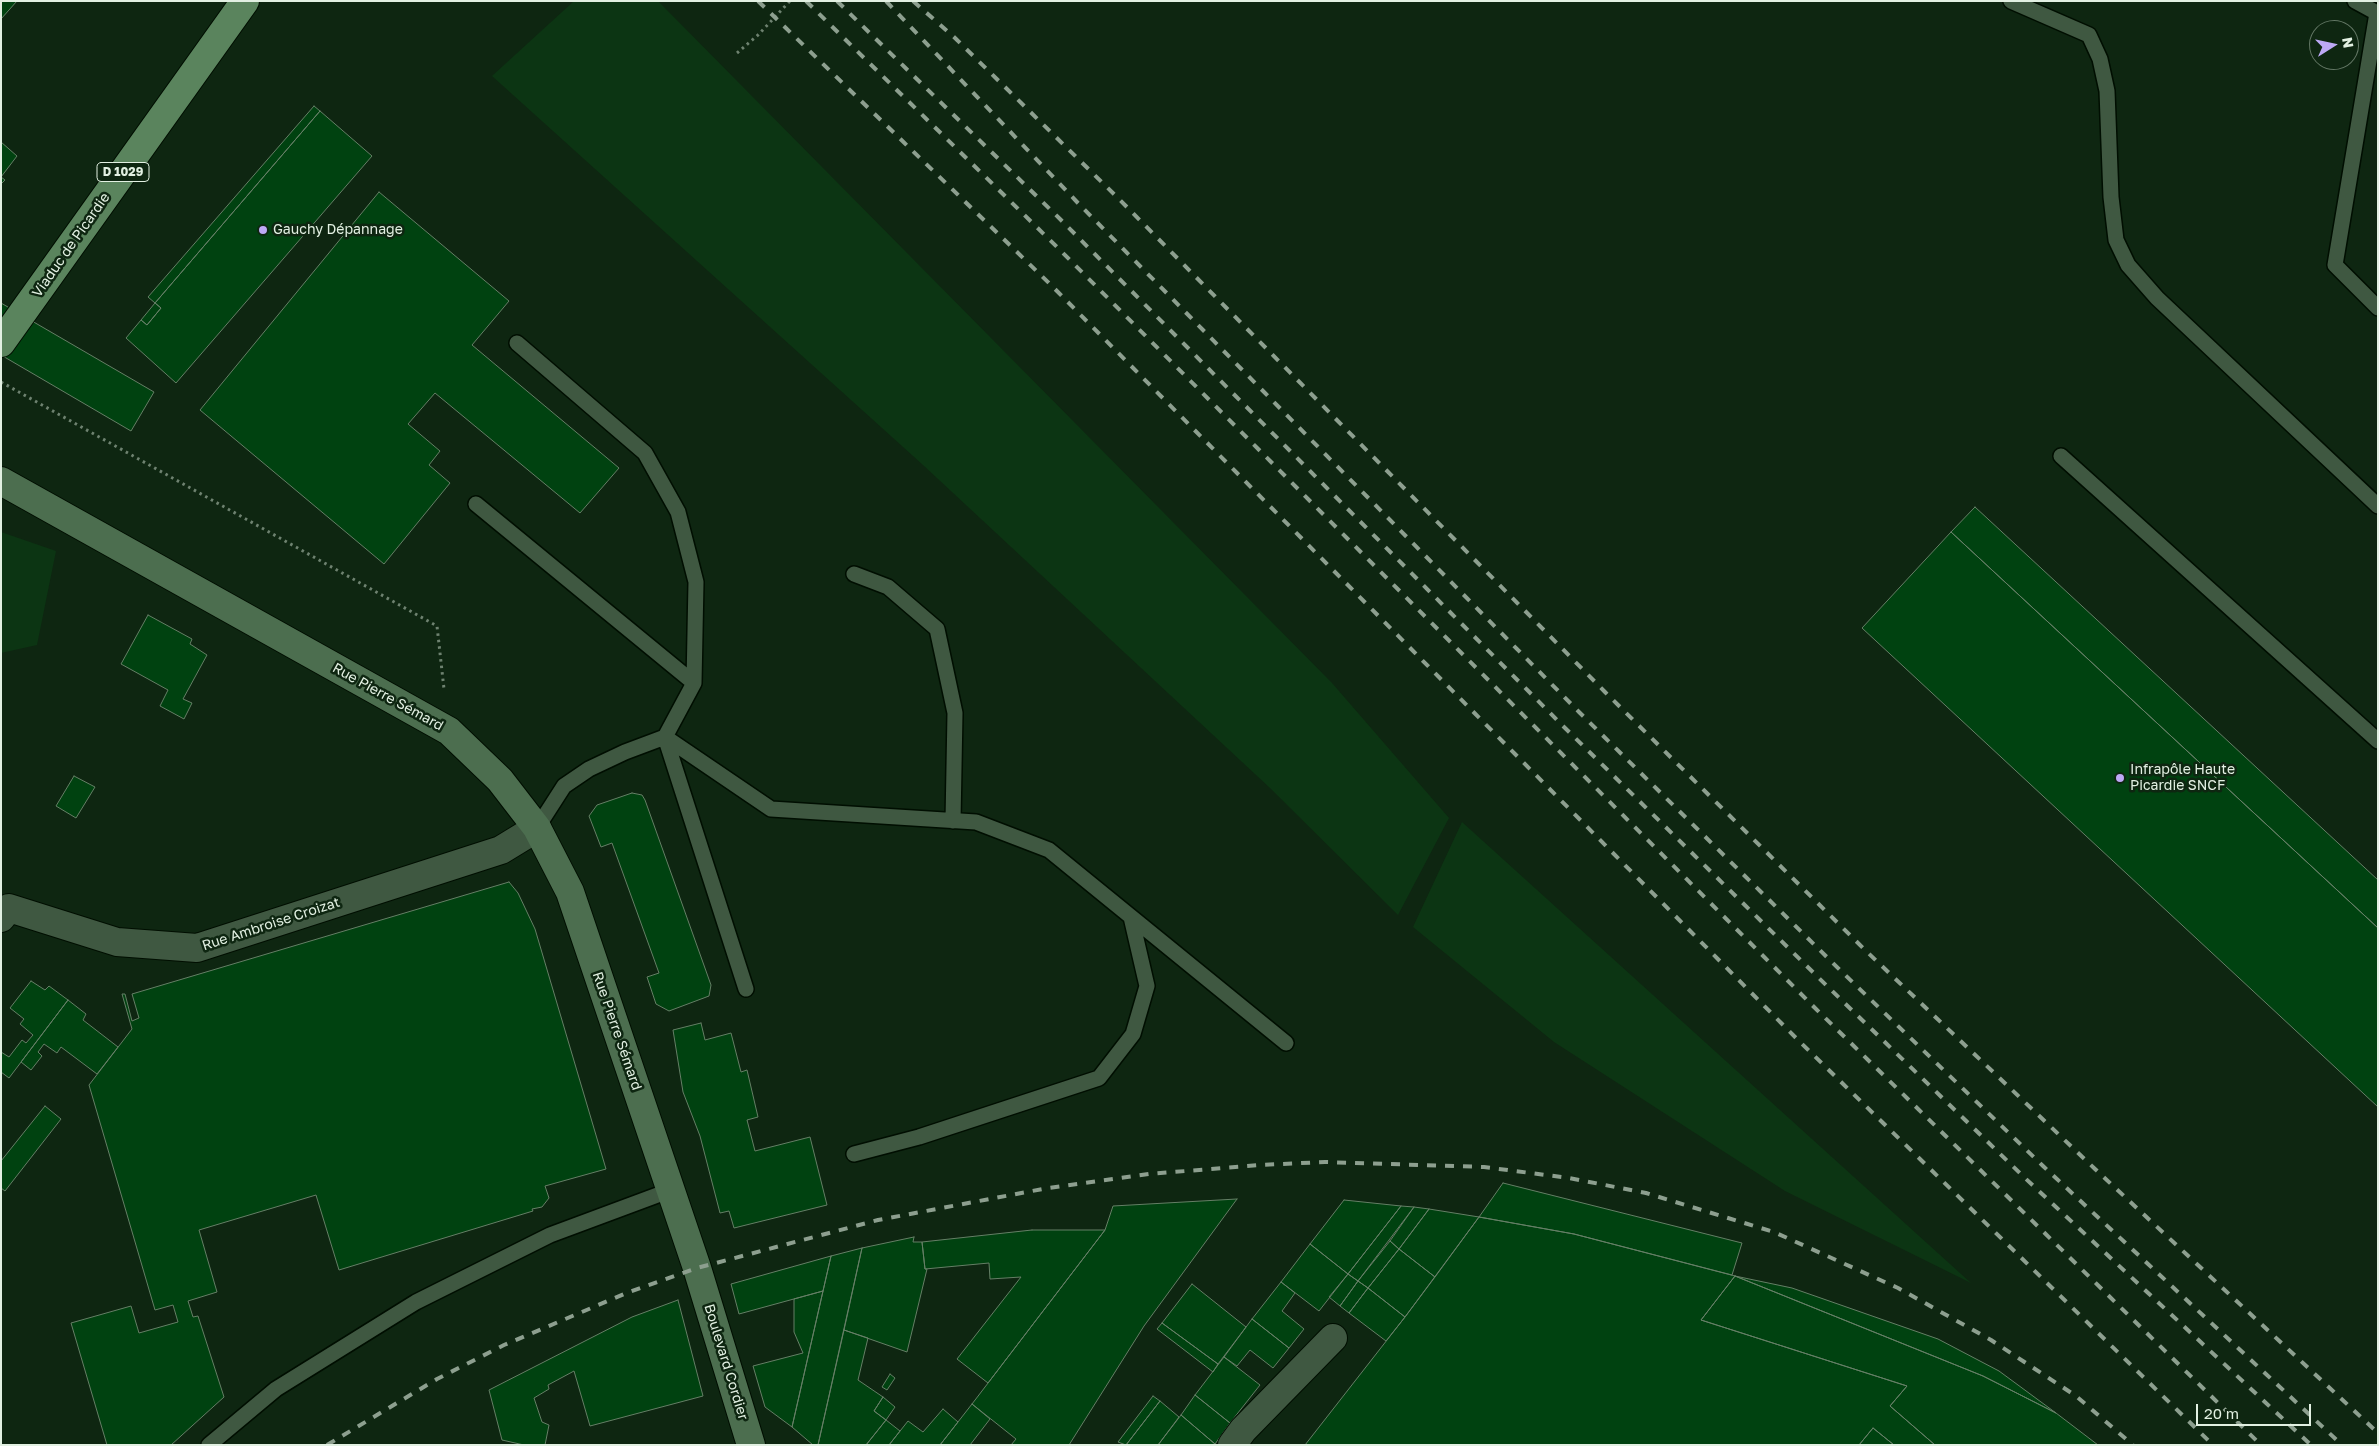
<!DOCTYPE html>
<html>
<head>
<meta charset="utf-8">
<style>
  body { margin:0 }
  #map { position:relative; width:2379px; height:1446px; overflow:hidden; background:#0e2611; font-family:"Golos Text",sans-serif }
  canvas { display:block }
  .frame { position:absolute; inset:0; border:2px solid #e2f0e2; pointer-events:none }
  .north { position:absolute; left:2309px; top:20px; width:50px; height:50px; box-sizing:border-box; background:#0e2611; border:1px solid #637765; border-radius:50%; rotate:80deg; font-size:14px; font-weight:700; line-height:20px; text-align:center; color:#e2f0e2 }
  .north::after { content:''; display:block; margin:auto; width:18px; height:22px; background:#bda9f5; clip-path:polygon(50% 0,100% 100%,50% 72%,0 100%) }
  .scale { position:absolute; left:2196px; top:1404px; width:115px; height:22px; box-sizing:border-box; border:2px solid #e2f0e2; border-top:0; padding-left:6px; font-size:15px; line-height:18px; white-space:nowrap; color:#e2f0e2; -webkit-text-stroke:4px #0e2611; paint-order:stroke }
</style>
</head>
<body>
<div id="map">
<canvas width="2379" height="1446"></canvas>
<div class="frame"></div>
<div class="north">N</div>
<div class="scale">20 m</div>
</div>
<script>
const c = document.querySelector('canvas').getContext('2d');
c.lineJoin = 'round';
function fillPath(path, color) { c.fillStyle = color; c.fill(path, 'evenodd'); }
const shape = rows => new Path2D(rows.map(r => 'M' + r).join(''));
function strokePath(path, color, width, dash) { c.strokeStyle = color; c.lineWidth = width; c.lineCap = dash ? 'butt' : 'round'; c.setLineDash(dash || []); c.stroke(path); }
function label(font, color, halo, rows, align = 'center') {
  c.font = font + ' "Golos Text",sans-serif'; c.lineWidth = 5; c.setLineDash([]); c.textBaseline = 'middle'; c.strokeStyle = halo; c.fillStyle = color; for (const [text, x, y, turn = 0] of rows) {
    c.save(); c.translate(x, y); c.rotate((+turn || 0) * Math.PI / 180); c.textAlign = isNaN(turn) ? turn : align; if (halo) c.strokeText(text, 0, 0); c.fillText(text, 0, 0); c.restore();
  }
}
const green = shape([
  [574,1,658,1,1332,683,1449,818,1398,915,1270,788,923,465,492,76],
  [1,532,56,551,37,645,1,653],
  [1462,822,1971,1283,1785,1191,1554,1042,1413,927]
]);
const building = shape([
  [1,1,17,1,1,19,1,1],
  [314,106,320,111,155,303,148,297,314,106],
  [320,111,372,156,176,383,126,338,141,320,147,325,161,308,155,303,320,111],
  [1,142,17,156,1,177,5,180,1,184,1,142],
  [379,192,509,301,472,345,619,468,580,513,435,393,408,424,440,451,429,465,450,483,384,564,200,410,379,192],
  [1,303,154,392,131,431,1,355,1,303],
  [155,303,161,308,147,325,141,320,155,303],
  [1975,507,2378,880,2378,928,1951,532,1975,507],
  [1951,532,2378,928,2378,1107,1862,628,1951,532],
  [148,615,192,639,190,644,207,655,183,699,192,703,184,719,160,706,168,690,121,664,148,615],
  [74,776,95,787,76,818,56,806,74,776],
  [632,793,642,795,645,800,711,985,709,996,669,1011,656,1004,647,977,659,973,612,843,601,847,589,816,597,805,632,793],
  [509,882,518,893,535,929,606,1169,545,1186,549,1198,542,1207,532,1209,533,1211,339,1270,316,1195,199,1230,217,1292,188,1301,193,1317,198,1316,224,1397,171,1445,107,1445,71,1323,131,1306,139,1333,178,1322,173,1305,155,1310,89,1085,132,1029,122,994,125,994,132,1021,139,1018,132,994,509,882],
  [31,981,45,990,49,986,68,1000,9,1078,1,1072,1,1052,9,1057,22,1040,26,1043,33,1035,20,1024,24,1019,10,1008,31,981],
  [68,1000,86,1014,83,1020,118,1047,97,1074,61,1047,57,1053,44,1044,38,1052,42,1056,31,1070,21,1062,68,1000],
  [701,1023,705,1040,731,1033,741,1072,747,1070,758,1117,747,1120,755,1151,810,1137,827,1205,734,1228,729,1211,720,1213,700,1136,683,1092,673,1030,701,1023],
  [45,1106,61,1119,5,1191,1,1188,1,1161,45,1106],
  [1503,1183,1742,1243,1732,1275,1574,1234,1479,1217,1503,1183],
  [1237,1199,1144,1326,1069,1445,1011,1445,1016,1439,972,1404,1105,1230,1113,1206,1237,1199],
  [1344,1200,1401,1206,1348,1274,1310,1244,1344,1200],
  [1401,1206,1414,1207,1358,1281,1348,1274,1401,1206],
  [1414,1207,1429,1209,1399,1249,1390,1241,1414,1207],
  [1429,1209,1479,1217,1435,1277,1399,1249,1429,1209],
  [1479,1217,1574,1234,1735,1276,1701,1320,1907,1386,1890,1406,1935,1445,1894,1445,1873,1428,1859,1445,1305,1445,1405,1317,1479,1217],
  [1032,1230,1105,1230,988,1383,957,1359,1021,1277,990,1279,989,1263,925,1269,922,1242,1032,1230],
  [914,1237,913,1242,922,1242,925,1269,927,1269,907,1352,844,1330,862,1248,914,1237],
  [1390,1241,1399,1249,1368,1288,1358,1281,1390,1241],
  [1310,1244,1348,1274,1319,1311,1281,1282,1310,1244],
  [862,1248,818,1445,813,1445,792,1427,831,1256,862,1248],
  [1399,1249,1435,1277,1405,1317,1368,1288,1399,1249],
  [831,1256,823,1291,739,1314,731,1284,831,1256],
  [1348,1274,1358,1281,1340,1306,1329,1297,1348,1274],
  [1735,1276,1983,1376,2056,1413,2098,1445,1935,1445,1890,1406,1907,1386,1701,1320,1735,1276],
  [1735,1276,1792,1288,1938,1339,1999,1371,2056,1413,1983,1376,1735,1276],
  [1358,1281,1368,1288,1349,1313,1340,1306,1358,1281],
  [1281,1282,1295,1293,1282,1311,1304,1329,1289,1348,1252,1319,1281,1282],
  [1192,1284,1246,1327,1218,1364,1162,1323,1192,1284],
  [1368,1288,1405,1317,1386,1341,1349,1313,1368,1288],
  [823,1291,792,1427,765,1407,753,1366,803,1353,794,1332,794,1299,823,1291],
  [678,1300,703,1396,590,1426,574,1371,548,1385,549,1389,534,1398,542,1422,549,1425,545,1445,524,1445,502,1440,489,1390,632,1317,678,1300],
  [1252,1319,1289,1348,1273,1368,1250,1350,1237,1366,1224,1357,1252,1319],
  [1162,1323,1218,1364,1213,1372,1157,1329,1162,1323],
  [844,1330,868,1338,858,1380,883,1397,874,1411,886,1420,866,1445,818,1445,844,1330],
  [1224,1357,1260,1385,1230,1423,1195,1395,1224,1357],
  [890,1374,895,1378,887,1390,882,1387,890,1374],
  [1195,1395,1230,1423,1215,1444,1181,1415,1195,1395],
  [1153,1396,1160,1401,1126,1445,1118,1442,1153,1396],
  [883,1397,895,1407,886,1420,874,1411,883,1397],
  [1160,1401,1179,1417,1158,1445,1126,1445,1160,1401],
  [972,1404,990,1419,970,1445,940,1445,972,1404],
  [943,1409,958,1422,940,1445,889,1445,908,1421,923,1432,943,1409],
  [1181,1415,1215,1444,1214,1445,1158,1445,1181,1415],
  [886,1420,900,1431,889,1445,866,1445,886,1420],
  [1873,1428,1894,1445,1859,1445,1873,1428]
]);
const path = shape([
  [737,53,758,35,790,1],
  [1,382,437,626,444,689]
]);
const lane = shape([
  [2011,1,2089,35,2100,59,2107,91,2111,197,2116,240,2128,265,2157,298,2378,506],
  [2355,1,2377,13,2335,265,2378,308],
  [517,343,645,453,678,512,696,582,694,683,665,737,625,752,589,769,564,786,537,828],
  [2061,456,2378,741],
  [476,504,694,683],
  [854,574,888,587,937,629,955,713,953,821],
  [746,989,665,737,771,809,976,822,1049,850,1286,1043],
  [854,1154,919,1137,1099,1078,1133,1034,1147,986,1131,917],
  [209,1445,276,1389,416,1302,550,1235,671,1190]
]);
const street = shape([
  [1,918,9,908,117,942,197,948,501,850,537,828],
  [1232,1445,1243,1430,1333,1338]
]);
const secondary = shape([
  [1,481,449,731,500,780,537,828,570,892,697,1268,751,1445]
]);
const primary = shape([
  [1,343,245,1]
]);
const rail = shape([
  [758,1,1051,285,1796,1038,2213,1445],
  [806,1,1058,248,1814,1007,2261,1445],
  [837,1,1060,219,1562,725,1827,986,2026,1179,2311,1445],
  [886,1,1077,202,1579,712,1842,972,2043,1166,2342,1445],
  [913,1,954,37,1120,200,1605,692,1864,949,2095,1169,2378,1433],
  [327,1445,437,1379,504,1345,629,1292,697,1268,878,1220,1048,1188,1149,1174,1260,1165,1325,1162,1484,1167,1569,1178,1646,1193,1774,1232,1898,1288,1991,1340,2076,1396,2133,1445]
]);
const markers = [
  [263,230,5,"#bda9f5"],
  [2120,778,5,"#bda9f5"]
];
const shields = [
  [123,172,52]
];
const shieldNames = [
  ["D 1029",123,172]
];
const poiNames = [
  ["Gauchy Dépannage",273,230],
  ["Infrapôle Haute",2130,770],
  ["Picardie SNCF",2130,786]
];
const streetNames = [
  ["Viaduc de Picardie",71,245,-55],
  ["Rue Pierre Sémard",388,697,29],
  ["Rue Ambroise Croizat",271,924,-18],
  ["Rue Pierre Sémard",617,1031,71],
  ["Boulevard Cordier",726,1362,73]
];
fillPath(green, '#0c3513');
fillPath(building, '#004210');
strokePath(building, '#657f66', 1);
strokePath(lane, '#000e01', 18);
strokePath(street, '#000e01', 30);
strokePath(secondary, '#000e01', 30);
strokePath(primary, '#000e01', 30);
strokePath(path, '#6e8270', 3, [2.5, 4]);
strokePath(lane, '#3f5841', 15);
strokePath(street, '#3f5841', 28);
strokePath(secondary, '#4c6e4f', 28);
strokePath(primary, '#5a845d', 28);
strokePath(rail, '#8d9f8f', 4, [9, 9]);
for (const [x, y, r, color] of markers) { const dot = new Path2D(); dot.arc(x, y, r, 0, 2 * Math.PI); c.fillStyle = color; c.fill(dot); strokePath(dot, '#0e2611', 2); }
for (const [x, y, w] of shields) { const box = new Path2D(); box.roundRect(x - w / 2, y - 9.5, w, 19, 4); c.fillStyle = '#0e2611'; c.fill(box); strokePath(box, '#e2f0e2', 1); }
label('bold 12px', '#e2f0e2', null, shieldNames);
label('14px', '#e2f0e2', '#0e2611', poiNames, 'left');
label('14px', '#e2f0e2', '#0e2611', streetNames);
</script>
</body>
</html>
